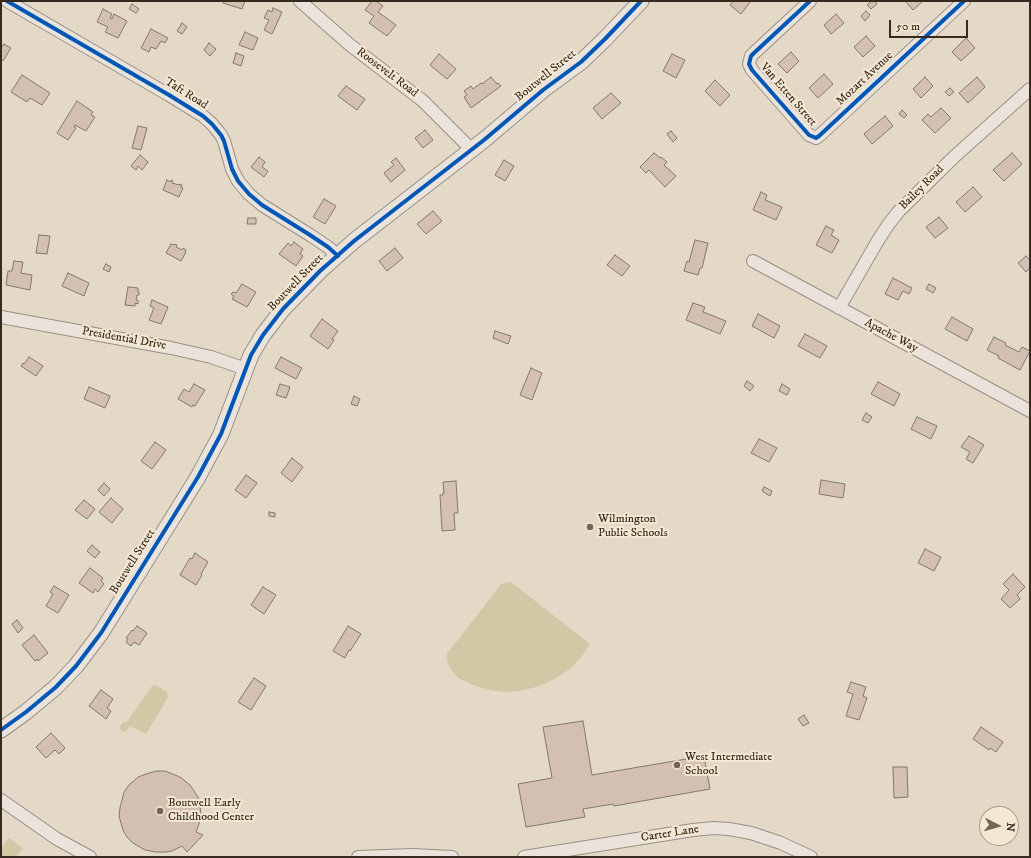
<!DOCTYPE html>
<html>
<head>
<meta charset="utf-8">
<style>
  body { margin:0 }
  #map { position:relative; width:1031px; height:858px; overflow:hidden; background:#e4d8c7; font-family:"IM FELL DW Pica",serif }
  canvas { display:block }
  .frame { position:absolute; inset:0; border:2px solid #36291d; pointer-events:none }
  .north { position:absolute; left:979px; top:806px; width:40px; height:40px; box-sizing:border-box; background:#f5e8d3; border:1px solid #a99c8a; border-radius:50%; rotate:96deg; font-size:11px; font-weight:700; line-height:16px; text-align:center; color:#36291d }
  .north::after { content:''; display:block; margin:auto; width:14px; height:18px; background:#736658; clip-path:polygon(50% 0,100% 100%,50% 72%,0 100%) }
  .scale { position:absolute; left:889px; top:20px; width:79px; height:18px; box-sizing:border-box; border:2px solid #36291d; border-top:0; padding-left:5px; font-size:12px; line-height:14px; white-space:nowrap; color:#36291d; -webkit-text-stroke:3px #f5e8d3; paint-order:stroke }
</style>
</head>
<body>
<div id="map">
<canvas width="1031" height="858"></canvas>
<div class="frame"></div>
<div class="north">N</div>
<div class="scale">50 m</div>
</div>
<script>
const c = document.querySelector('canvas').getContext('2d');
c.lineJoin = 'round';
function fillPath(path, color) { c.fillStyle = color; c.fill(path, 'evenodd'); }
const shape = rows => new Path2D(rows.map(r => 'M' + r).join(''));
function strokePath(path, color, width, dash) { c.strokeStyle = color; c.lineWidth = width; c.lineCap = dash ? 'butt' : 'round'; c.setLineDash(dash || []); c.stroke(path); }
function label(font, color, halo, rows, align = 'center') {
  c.font = font + ' "IM FELL DW Pica",serif'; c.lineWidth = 4; c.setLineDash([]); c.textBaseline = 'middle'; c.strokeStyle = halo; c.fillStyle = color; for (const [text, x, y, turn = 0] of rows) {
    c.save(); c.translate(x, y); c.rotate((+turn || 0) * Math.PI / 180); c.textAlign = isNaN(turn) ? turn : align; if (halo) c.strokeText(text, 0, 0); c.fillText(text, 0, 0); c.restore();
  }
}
const green = shape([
  [511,582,590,644,582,656,572,667,560,676,547,683,533,688,519,691,504,692,490,690,476,686,458,678,450,668,447,661,447,654,501,584],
  [156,685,167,692,168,697,146,734,130,726,128,729,123,732,119,728,123,722,127,722,152,686],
  [9,838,23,848,16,857,1,857,1,848]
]);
const building = shape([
  [224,1,245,1,242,9,223,3,224,1],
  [372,1,376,1,383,6,378,12,396,25,387,36,369,23,374,16,365,10,372,1],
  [733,1,751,1,741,14,730,5,733,1],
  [872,1,875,1,877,4,871,9,867,5,872,1],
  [905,1,923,1,913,10,905,1],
  [132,4,139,9,136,13,129,9,132,4],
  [273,8,282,12,272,34,264,30,269,20,264,18,268,10,272,12,273,8],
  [103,9,112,14,110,18,112,19,114,14,127,21,118,38,105,32,108,27,97,22,103,9],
  [866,11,870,15,865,21,861,16,866,11],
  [836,14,844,23,831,34,824,25,836,14],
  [182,23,187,27,182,34,177,31,182,23],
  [151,29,168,38,165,43,161,41,156,49,151,47,149,52,141,48,151,29],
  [245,32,258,38,253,50,239,45,245,32],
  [866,36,875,46,863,57,854,47,866,36],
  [966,38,975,48,961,61,952,52,966,38],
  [209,43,216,49,210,56,204,50,209,43],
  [4,44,11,48,3,61,1,59,1,45,3,46,4,44],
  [791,52,799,61,787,73,778,64,791,52],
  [236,53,244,56,241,66,233,63,236,53],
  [439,54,456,69,447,79,430,65,439,54],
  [672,54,685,60,676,78,663,71,672,54],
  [824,74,833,84,818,98,809,88,824,74],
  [22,75,50,93,42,105,30,98,27,102,11,92,22,75],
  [491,77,497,84,498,83,501,86,471,108,464,97,467,95,464,91,471,86,473,89,481,83,482,84,491,77],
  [925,77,933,86,921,98,913,89,925,77],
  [977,77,985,87,968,103,959,93,977,77],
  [715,80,730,95,720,106,705,91,715,80],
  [346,86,365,99,357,110,338,96,346,86],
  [950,88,954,92,949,96,945,92,950,88],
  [611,93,621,103,602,119,593,108,611,93],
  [77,101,93,112,91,115,95,117,86,131,75,125,74,127,76,128,68,140,57,133,77,101],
  [941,108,951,118,935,133,922,120,928,114,931,117,941,108],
  [902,110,907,115,904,118,899,114,902,110],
  [885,116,893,126,872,144,864,134,885,116],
  [138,126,147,128,141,150,132,148,138,126],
  [425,130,433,140,423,148,415,138,425,130],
  [671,131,677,138,673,142,667,134,671,131],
  [654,153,660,158,661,157,667,162,664,165,676,176,665,187,649,170,646,173,640,167,654,153],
  [1012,153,1022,164,1004,181,993,170,1012,153],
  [140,155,148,162,142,170,138,166,136,170,131,166,140,155],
  [259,157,265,162,262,167,268,171,264,177,251,167,259,157],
  [396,158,405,170,391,182,384,173,394,165,391,162,396,158],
  [504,160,514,166,505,181,495,175,504,160],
  [167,180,170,182,171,180,173,181,172,183,179,185,180,184,182,185,181,187,183,188,179,197,163,190,167,180],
  [973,187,982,197,965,212,956,202,973,187],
  [761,192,767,195,765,200,782,207,776,220,753,210,761,192],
  [324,199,336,206,325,224,313,217,324,199],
  [433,211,442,221,426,234,417,224,433,211],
  [939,217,948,228,935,238,926,227,939,217],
  [248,218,256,218,256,224,247,224,248,218],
  [826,226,834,230,831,235,839,240,832,253,816,245,826,226],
  [39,235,50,236,47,254,36,253,39,235],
  [695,240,708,243,702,268,700,268,698,275,684,271,687,261,689,262,695,240],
  [294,242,303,249,300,254,303,256,296,266,279,254,288,243,291,246,294,242],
  [171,244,174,245,175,244,177,245,176,247,182,250,183,248,186,250,185,252,186,252,181,261,166,253,171,244],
  [395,248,403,258,387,271,379,261,395,248],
  [615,255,630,266,622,276,607,265,615,255],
  [1026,256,1030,260,1030,268,1026,272,1018,263,1026,256],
  [14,261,23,262,21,273,32,275,30,290,6,285,8,271,12,271,14,261],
  [106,264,111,267,109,272,103,269,106,264],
  [68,273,89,283,84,296,62,286,68,273],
  [893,278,912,288,909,294,903,291,898,300,885,294,893,278],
  [242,284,256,292,247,307,232,299,234,296,231,294,233,292,236,293,242,284],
  [929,284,936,288,933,293,926,289,929,284],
  [128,287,138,288,138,292,139,292,139,295,137,295,136,300,138,300,138,304,135,303,135,306,125,305,128,287],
  [152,300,168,307,161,324,149,320,154,308,150,306,152,300],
  [693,303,705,307,703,312,726,321,720,334,686,320,693,303],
  [758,314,780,326,774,338,752,326,758,314],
  [952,317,973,329,967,341,945,329,952,317],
  [322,319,338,331,332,339,334,340,328,349,310,336,322,319],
  [495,331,511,336,508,344,493,338,495,331],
  [805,334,827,346,820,358,798,346,805,334],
  [994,337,1006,343,1005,345,1019,352,1022,347,1030,351,1020,370,998,358,999,356,987,350,994,337],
  [29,357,43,366,36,376,21,366,23,363,24,364,29,357],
  [281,357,302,368,296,379,275,368,281,357],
  [531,368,542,373,532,400,520,395,531,368],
  [747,381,754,386,750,391,744,386,747,381],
  [878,382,900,394,894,406,871,394,878,382],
  [194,384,205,390,195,406,193,405,192,407,178,399,184,389,189,392,194,384],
  [280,384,290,387,286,398,276,395,280,384],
  [782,384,790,389,787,395,779,391,782,384],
  [89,387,110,396,105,408,84,399,89,387],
  [354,396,360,399,357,406,351,404,354,396],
  [866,413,872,417,868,423,862,420,866,413],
  [917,417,937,426,931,439,911,429,917,417],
  [969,436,984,445,973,463,966,459,970,452,961,447,969,436],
  [759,439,777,448,769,462,751,453,759,439],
  [155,442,166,450,152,469,141,461,155,442],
  [292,458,303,467,292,482,281,473,292,458],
  [246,475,257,483,246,498,235,490,246,475],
  [821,480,845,484,843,498,819,494,821,480],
  [456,481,458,513,454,513,455,530,442,531,440,495,443,495,443,493,444,493,443,482,456,481],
  [104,483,110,489,104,496,98,490,104,483],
  [764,487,772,491,770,496,762,491,764,487],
  [111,498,123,509,112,523,99,512,111,498],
  [84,500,95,509,87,519,75,510,84,500],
  [269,512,275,513,275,517,269,516,269,512],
  [92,545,100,552,95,558,87,551,92,545],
  [925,549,941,557,934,571,918,563,925,549],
  [195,553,208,562,201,574,202,575,196,585,180,575,190,558,192,559,195,553],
  [90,568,103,578,101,581,104,584,98,592,95,589,93,593,79,583,90,568],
  [1013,574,1025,587,1017,595,1020,599,1010,608,1001,599,1009,590,1003,584,1013,574],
  [54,586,69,595,58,613,46,606,53,594,50,592,54,586],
  [263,587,276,595,264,614,251,605,263,587],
  [17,620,23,628,18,633,12,624,17,620],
  [137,626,147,633,139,645,134,642,131,646,126,642,128,639,126,638,132,630,133,631,137,626],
  [348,626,361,634,350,651,349,650,345,658,333,651,348,626],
  [34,635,48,653,38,661,37,659,35,661,22,645,34,635],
  [254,678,266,686,251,710,238,702,254,678],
  [851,682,866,687,863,696,867,698,859,720,846,716,853,694,847,692,851,682],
  [101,690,113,699,107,708,111,711,106,719,89,706,101,690],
  [804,715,809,723,803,726,798,719,804,715],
  [583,721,592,775,704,756,710,789,614,806,613,804,583,809,585,817,526,827,518,784,552,778,543,727,583,721],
  [981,727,1003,742,996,752,990,748,989,750,973,739,981,727],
  [51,733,65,748,59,754,55,750,46,758,36,747,51,733],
  [893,767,907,767,908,797,894,798,893,767],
  [157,771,165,771,180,777,190,785,198,797,200,806,201,814,199,824,196,832,203,835,187,852,182,846,172,851,166,852,156,852,145,850,133,843,127,837,123,830,119,816,120,808,124,792,129,785,138,777,149,773,157,771]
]);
const minor = shape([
  [7,1,169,95,203,116,212,124,221,135,224,141,232,169,238,181,249,194,262,205,310,235,328,247,338,256],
  [300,1,350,45,423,101,471,149],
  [810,1,754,53,751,56,749,64,752,70,809,135,816,138,819,136,964,1],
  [753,261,1030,411],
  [839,308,877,242,888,225,899,211,955,156,1030,89],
  [1,317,171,348,211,357,246,369],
  [1,800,57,839,90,857],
  [358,857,413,855,452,857],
  [524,857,693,830,714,828,729,829,751,833,781,843,811,857]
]);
const tertiary = shape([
  [1,730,26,712,56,687,76,666,101,633,198,477,221,434,251,355,263,335,283,309,320,271,354,241,484,140,543,90,581,62,605,39,641,1]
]);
const cycleway = shape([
  [7,1,169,95,203,116,212,124,221,135,224,141,232,169,238,181,249,194,262,205,310,235,328,247,338,256],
  [810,1,754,53,751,56,749,64,752,70,809,135,816,138,819,136,964,1],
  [1,730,26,712,56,687,76,666,101,633,198,477,221,434,251,355,263,335,283,309,320,271,354,241,484,140,543,90,581,62,605,39,641,1]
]);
const markers = [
  [590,527,4,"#736658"],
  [677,765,4,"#736658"],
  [160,811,4,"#736658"]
];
const streetNames = [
  ["Roosevelt Road",387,73,37],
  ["Boutwell Street",546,76,-39],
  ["Mozart Avenue",865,79,-43],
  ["Taft Road",186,94,32],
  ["Van Etten Street",788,95,49],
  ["Bailey Road",922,188,-45],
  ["Boutwell Street",296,283,-46],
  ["Apache Way",891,336,28],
  ["Presidential Drive",124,339,10],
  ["Boutwell Street",133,562,-58],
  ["Carter Lane",670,834,-9]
];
const poiNames = [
  ["Wilmington",598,520],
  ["Public Schools",598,534],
  ["West Intermediate",685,758],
  ["School",685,772],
  ["Boutwell Early",168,804],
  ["Childhood Center",168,818]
];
fillPath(green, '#d1c9a6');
fillPath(building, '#d4c0b3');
strokePath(building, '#80786e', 1);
strokePath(minor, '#989084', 14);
strokePath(tertiary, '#989084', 17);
strokePath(minor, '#e9e3db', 12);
strokePath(tertiary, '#e9e3db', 15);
strokePath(cycleway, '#0057b8', 4);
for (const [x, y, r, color] of markers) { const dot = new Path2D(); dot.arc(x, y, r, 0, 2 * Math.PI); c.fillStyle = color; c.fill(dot); strokePath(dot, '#f5e8d3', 1.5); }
label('12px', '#36291d', '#f5e8d3', streetNames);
label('12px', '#36291d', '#f5e8d3', poiNames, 'left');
</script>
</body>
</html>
